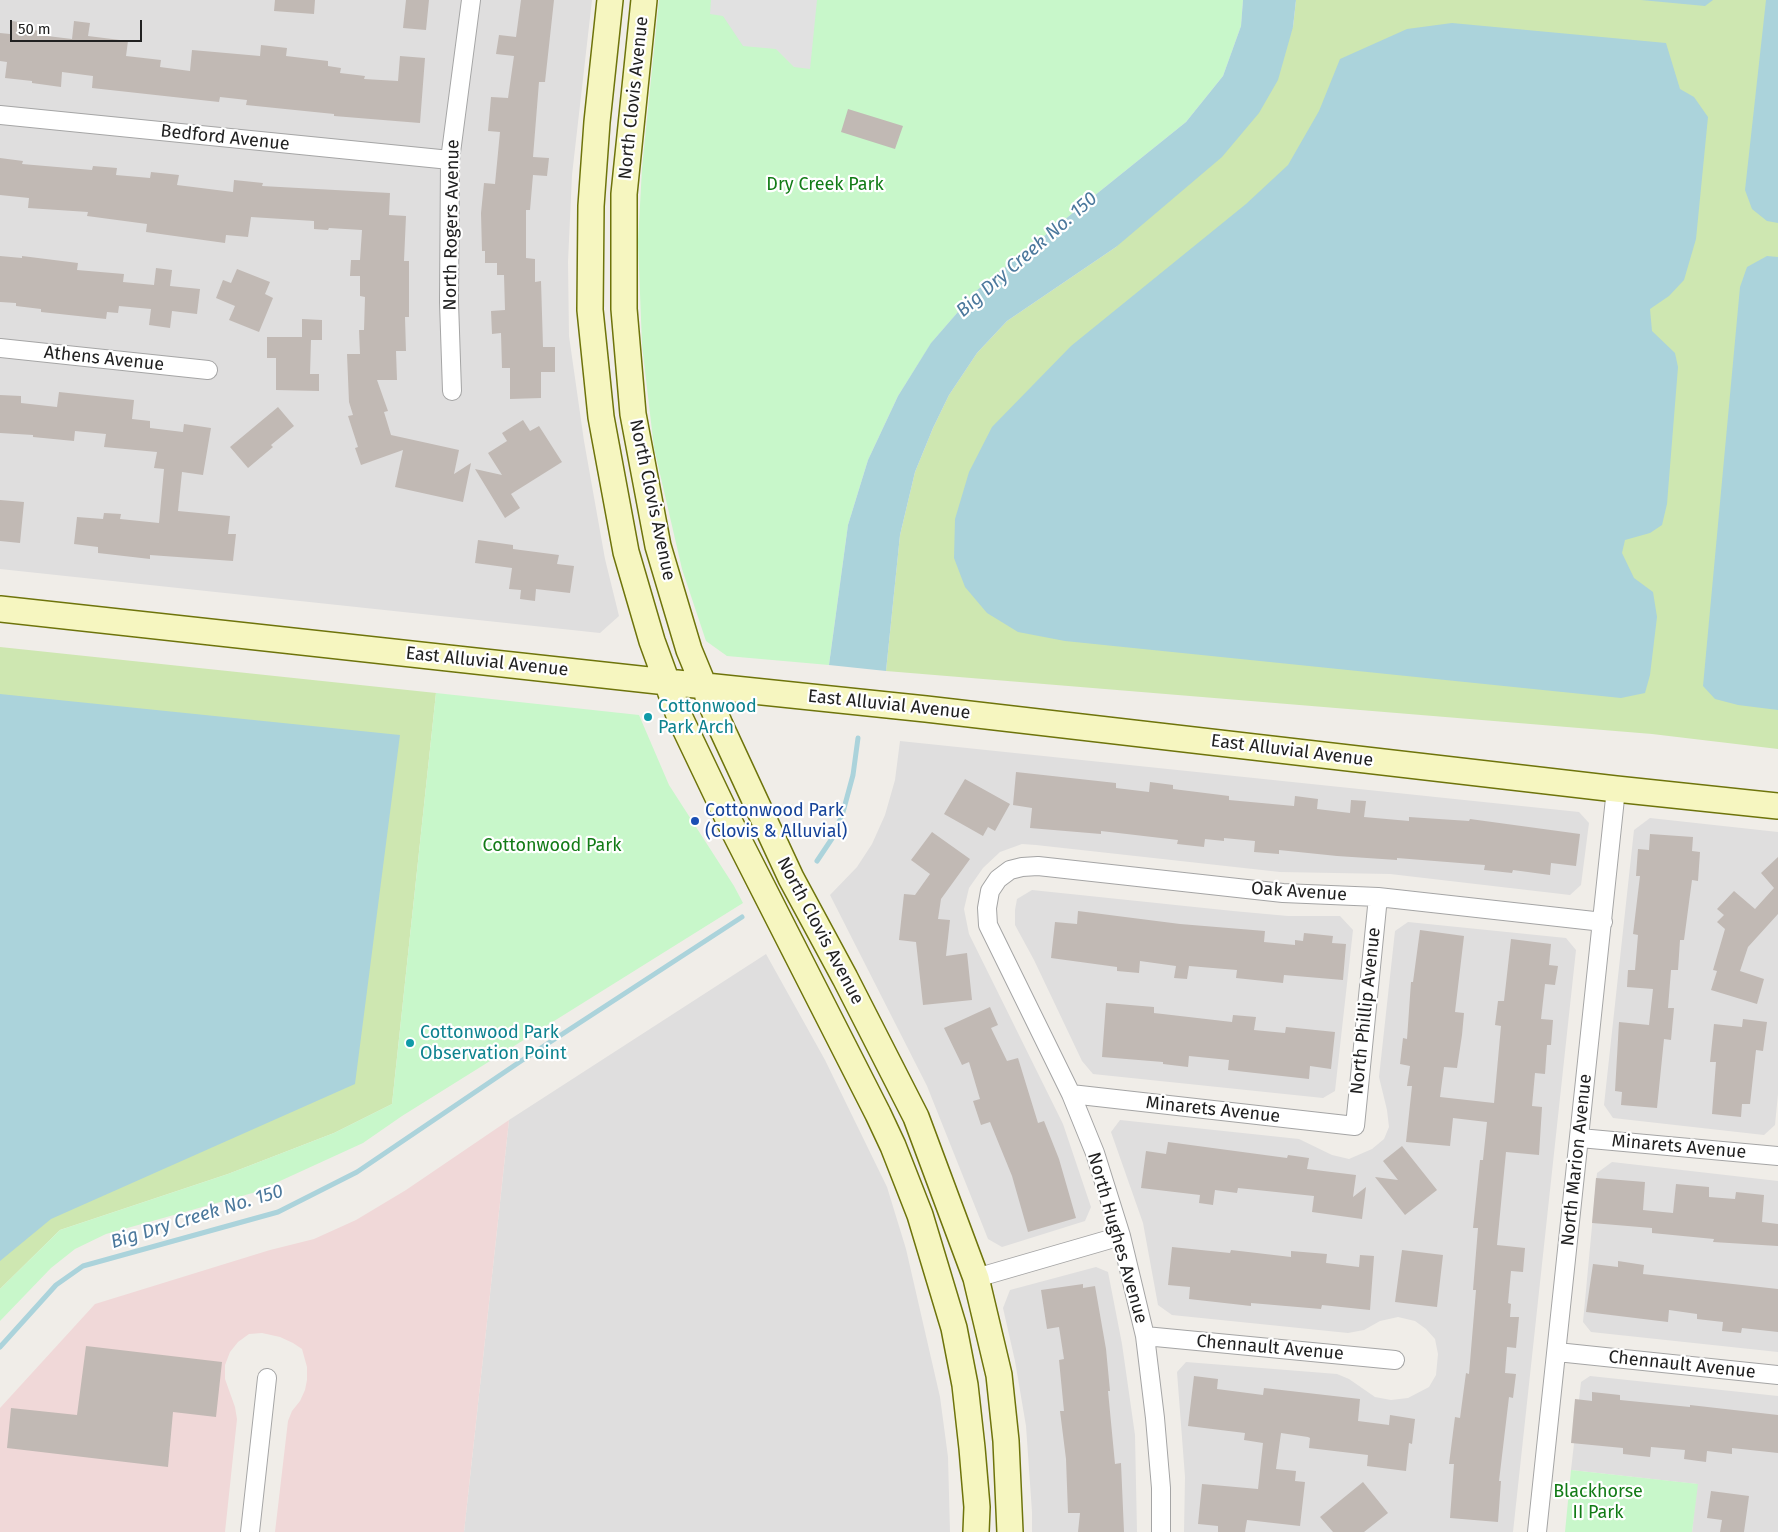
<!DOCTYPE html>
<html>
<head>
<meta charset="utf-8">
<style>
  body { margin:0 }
  #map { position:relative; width:1778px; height:1532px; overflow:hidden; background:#f0ede8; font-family:"Fira Sans",sans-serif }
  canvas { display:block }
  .scale { position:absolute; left:10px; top:20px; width:132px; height:22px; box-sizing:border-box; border:2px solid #212121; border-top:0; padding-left:6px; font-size:15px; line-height:18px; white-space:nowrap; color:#212121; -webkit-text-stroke:4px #fff; paint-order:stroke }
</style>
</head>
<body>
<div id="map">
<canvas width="1778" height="1532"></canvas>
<div class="scale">50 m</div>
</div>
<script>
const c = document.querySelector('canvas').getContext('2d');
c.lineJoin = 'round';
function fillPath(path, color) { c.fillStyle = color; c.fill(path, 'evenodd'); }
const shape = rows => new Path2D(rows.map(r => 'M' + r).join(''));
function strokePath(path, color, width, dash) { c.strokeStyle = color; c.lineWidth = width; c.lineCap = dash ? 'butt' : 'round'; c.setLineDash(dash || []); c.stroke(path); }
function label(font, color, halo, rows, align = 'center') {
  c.font = font + ' "Fira Sans",sans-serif'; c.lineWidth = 4.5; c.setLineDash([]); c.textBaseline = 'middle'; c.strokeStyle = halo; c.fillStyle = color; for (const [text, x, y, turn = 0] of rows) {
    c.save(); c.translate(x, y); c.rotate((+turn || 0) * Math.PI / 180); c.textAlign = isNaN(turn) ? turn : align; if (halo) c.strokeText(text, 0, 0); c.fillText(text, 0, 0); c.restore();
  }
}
const residential = shape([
  [0,0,592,0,572,175,568,262,569,336,584,441,605,559,619,616,600,633,0,569],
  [900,741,1579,812,1589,823,1581,885,1570,895,1390,874,1280,872,1036,845,1022,844,1000,852,983,868,969,888,964,909,969,934,1063,1124,1091,1207,1085,1221,1002,1247,988,1239,927,1086,830,895,857,867,872,844,885,815,895,780],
  [1650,818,1778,832,1778,1094,1775,1125,1764,1135,1613,1118,1604,1105,1634,830],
  [1032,890,1233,911,1288,916,1340,916,1353,930,1335,1091,1323,1098,1093,1074,1082,1061,1034,960,1015,925,1015,910,1017,899],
  [1408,922,1566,938,1576,950,1513,1532,1184,1532,1185,1477,1177,1372,1186,1362,1337,1374,1349,1379,1375,1397,1391,1400,1408,1398,1429,1387,1436,1375,1438,1354,1435,1339,1426,1329,1415,1321,1398,1317,1380,1321,1364,1330,1348,1333,1172,1315,1158,1305,1143,1223,1111,1132,1120,1120,1299,1139,1332,1155,1349,1159,1372,1149,1384,1139,1389,1127,1387,1110,1379,1077,1395,931],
  [766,954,825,1060,887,1187,906,1249,940,1397,948,1457,950,1532,464,1532,509,1120],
  [1612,1162,1778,1181,1778,1352,1591,1332,1583,1322,1597,1173],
  [1096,1267,1108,1272,1122,1344,1135,1435,1137,1532,1032,1532,1032,1512,1026,1426,1015,1361,1003,1308,1010,1290],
  [1590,1376,1778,1396,1778,1532,1692,1532,1697,1484,1571,1470,1581,1382]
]);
const commercial = shape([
  [509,1120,464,1532,275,1532,288,1421,292,1411,300,1401,305,1390,307,1380,307,1367,302,1349,293,1343,280,1337,262,1333,249,1334,238,1342,230,1352,225,1365,225,1379,235,1407,237,1419,225,1532,0,1532,0,1408,95,1304,270,1250,314,1239,356,1220,406,1190]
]);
const grass = shape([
  [1296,0,1778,0,1778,749,1652,734,886,671,900,535,915,472,933,428,949,395,977,353,1007,321,1116,247,1293,27],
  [0,647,436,693,392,1104,334,1133,228,1174,60,1230,0,1289]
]);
const park = shape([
  [659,0,1243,0,1241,26,1223,76,1186,122,977,290,932,342,898,396,868,460,848,525,829,665,727,656,706,641,682,569,654,448,642,345,638,242,642,168],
  [436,693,639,715,669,785,734,886,743,903,402,1116,363,1143,256,1192,106,1234,75,1249,51,1268,0,1321,0,1289,60,1230,228,1174,334,1133,392,1104],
  [1571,1470,1698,1484,1692,1532,1565,1532]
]);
const parking = shape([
  [711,0,817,0,810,69,794,67,776,49,743,46,723,16,710,14]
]);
const water = shape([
  [1243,0,1296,0,1293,27,1278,80,1259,113,1222,157,1116,247,1007,321,977,353,949,395,933,428,915,472,900,535,886,671,829,665,848,525,868,460,898,396,931,343,977,290,1186,122,1223,76,1241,26],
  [1641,0,1713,0,1705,6],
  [1766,0,1778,0,1778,223,1767,221,1752,209,1745,190],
  [1452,23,1666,43,1680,89,1694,97,1708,117,1696,239,1684,280,1669,296,1650,309,1652,331,1675,353,1678,367,1667,504,1662,525,1650,533,1625,540,1622,553,1634,578,1653,592,1657,617,1650,675,1645,693,1621,698,1065,641,1018,632,987,613,965,587,954,558,955,519,969,472,992,427,1071,346,1246,204,1288,165,1319,111,1340,59,1407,29],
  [1767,256,1778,257,1778,710,1738,705,1715,699,1703,686,1740,287,1747,267],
  [0,694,400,735,355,1084,51,1219,0,1261]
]);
const stream = shape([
  [817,861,833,837,843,812,853,775,858,738],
  [0,1347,56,1285,83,1266,278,1212,357,1172,521,1061,742,917]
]);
const building = shape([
  [275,0,315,0,314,14,274,11],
  [406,0,429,0,426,30,403,28],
  [521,0,554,0,545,82,539,82,533,157,549,158,547,176,533,175,530,210,526,210,526,258,535,259,535,282,541,281,543,347,555,347,555,372,541,372,541,398,510,399,510,368,502,368,501,333,492,334,491,311,505,310,504,275,497,275,497,263,485,263,485,251,482,251,481,213,484,183,495,184,500,132,488,131,491,97,508,98,514,56,496,54,499,35,516,37],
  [12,21,27,23,26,29,40,31,39,35,72,39,74,21,90,23,88,36,128,41,126,56,161,60,160,67,190,71,192,50,260,56,261,45,287,48,286,56,328,61,328,66,341,68,340,73,365,76,364,79,398,81,400,56,425,58,420,123,334,116,334,114,246,105,247,100,220,97,219,102,92,88,93,76,62,72,61,87,32,83,32,81,5,78,7,62,0,61,0,33,10,34],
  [848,109,903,126,895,149,841,132],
  [0,158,23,161,22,164,92,170,93,166,117,168,116,175,150,178,151,172,179,175,177,185,233,192,234,180,263,183,262,186,390,193,389,215,406,216,404,261,409,261,409,317,405,317,406,351,396,351,397,380,377,380,388,411,384,412,391,435,459,450,454,474,471,463,463,502,395,487,403,450,361,465,355,448,358,447,348,416,353,415,349,402,347,354,360,354,359,330,364,330,365,297,360,296,360,276,350,276,351,260,360,260,362,230,329,228,328,230,314,229,314,221,251,217,248,237,226,235,225,243,146,232,147,224,87,216,88,212,28,208,29,198,0,195],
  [0,256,22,258,22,256,78,263,77,270,124,274,123,282,154,285,156,268,172,270,170,286,200,289,197,314,172,311,170,328,149,325,151,309,119,306,118,313,107,312,106,319,41,312,41,309,16,306,16,303,0,302],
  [237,269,270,282,265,294,273,298,259,332,229,320,235,306,216,298,223,280,231,283],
  [302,319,322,320,322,340,311,340,310,374,319,374,319,391,276,390,276,358,267,358,267,337,302,337],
  [59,392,134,400,132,419,150,421,150,428,183,432,184,424,211,428,203,475,182,472,178,511,230,516,228,534,236,534,233,561,150,555,150,559,98,553,98,547,74,544,77,517,103,519,104,513,121,514,120,519,159,523,164,469,154,468,157,452,104,447,106,434,75,431,74,441,33,437,33,435,0,433,0,395,21,396,21,403,57,407],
  [278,407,294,426,271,445,273,447,248,468,230,447],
  [523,420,530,431,539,426,562,462,511,494,520,508,505,518,475,469,502,475,488,453,507,441,502,433],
  [0,500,24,502,20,543,0,541],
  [478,540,513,545,513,549,559,555,557,564,574,566,570,593,536,589,535,601,520,599,521,590,509,589,512,568,475,563],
  [1016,772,1116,783,1116,788,1149,792,1150,782,1173,785,1173,789,1229,796,1229,800,1294,806,1295,796,1318,799,1317,809,1350,813,1351,800,1366,801,1364,817,1409,821,1409,817,1469,821,1470,819,1580,834,1576,866,1551,863,1550,875,1513,870,1512,873,1484,870,1485,865,1397,858,1397,860,1337,856,1279,850,1279,854,1254,852,1255,841,1224,838,1224,841,1205,839,1204,847,1177,844,1178,840,1101,831,1101,834,1030,828,1032,808,1013,805],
  [965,779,1010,804,995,831,988,827,983,836,944,814],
  [932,832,970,859,941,899,938,919,950,920,946,956,967,953,972,1000,923,1005,916,942,899,940,904,894,915,895,930,874,911,860],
  [1650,834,1693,837,1692,851,1700,852,1698,881,1692,880,1684,940,1680,940,1678,970,1671,970,1668,1008,1674,1008,1671,1040,1664,1039,1657,1108,1621,1105,1622,1092,1615,1091,1619,1022,1649,1025,1653,989,1627,987,1628,970,1635,970,1638,935,1633,934,1640,876,1636,876,1638,849,1649,850],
  [1778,857,1778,914,1748,947,1740,971,1764,979,1757,1004,1711,990,1717,971,1713,970,1725,929,1717,922,1724,915,1717,909,1734,891,1755,909,1774,888,1761,873],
  [1078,911,1180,924,1265,931,1264,942,1295,945,1295,940,1303,941,1304,933,1333,936,1332,943,1346,944,1343,980,1284,975,1283,983,1236,978,1237,970,1189,966,1187,979,1174,978,1176,966,1140,961,1139,973,1117,971,1117,967,1051,958,1055,922,1077,924],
  [1420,930,1464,936,1455,1012,1464,1013,1462,1035,1457,1068,1444,1067,1440,1097,1494,1103,1501,1026,1495,1025,1498,1001,1504,1001,1511,939,1551,944,1549,965,1558,966,1555,985,1545,984,1541,1019,1553,1020,1551,1045,1547,1045,1545,1074,1535,1073,1532,1106,1542,1107,1539,1155,1506,1152,1497,1245,1525,1248,1523,1272,1511,1271,1508,1303,1511,1304,1510,1317,1519,1317,1516,1348,1507,1347,1505,1373,1516,1374,1513,1398,1509,1397,1499,1481,1501,1481,1498,1522,1450,1518,1454,1464,1449,1464,1455,1417,1460,1418,1466,1373,1469,1374,1476,1290,1473,1290,1478,1228,1473,1228,1480,1160,1483,1160,1487,1122,1453,1118,1450,1146,1406,1142,1412,1086,1407,1086,1410,1066,1400,1064,1403,1038,1407,1039,1411,982,1413,982],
  [1106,1003,1154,1007,1154,1013,1232,1022,1233,1015,1256,1017,1254,1030,1285,1033,1286,1027,1335,1032,1331,1069,1310,1066,1309,1079,1228,1070,1229,1060,1189,1056,1188,1067,1163,1064,1163,1062,1102,1057],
  [990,1007,998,1025,991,1028,1007,1061,1018,1058,1038,1123,1044,1121,1059,1159,1076,1218,1028,1232,1012,1176,990,1122,981,1125,973,1101,980,1099,969,1062,962,1065,944,1028],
  [1743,1019,1767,1022,1763,1051,1756,1050,1750,1104,1742,1104,1741,1117,1712,1114,1716,1062,1710,1062,1714,1024,1742,1027],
  [1168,1142,1287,1158,1288,1155,1309,1158,1307,1169,1356,1175,1353,1197,1366,1187,1362,1219,1312,1212,1314,1196,1238,1188,1237,1193,1215,1190,1213,1205,1199,1203,1200,1195,1141,1188,1146,1151,1166,1154],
  [1402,1146,1437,1190,1405,1215,1375,1177,1398,1180,1383,1161],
  [1596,1178,1645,1182,1643,1210,1673,1213,1676,1184,1709,1187,1709,1197,1735,1199,1736,1192,1764,1195,1762,1222,1778,1224,1778,1246,1713,1242,1714,1239,1652,1233,1652,1228,1592,1223],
  [1172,1247,1230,1253,1231,1250,1291,1257,1291,1251,1327,1254,1326,1263,1359,1267,1360,1255,1374,1256,1370,1310,1322,1305,1321,1309,1251,1303,1251,1306,1189,1299,1190,1287,1168,1285],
  [1402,1250,1443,1255,1437,1307,1395,1302],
  [1618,1261,1644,1265,1643,1274,1778,1289,1778,1332,1742,1328,1741,1333,1722,1331,1723,1322,1697,1319,1697,1314,1669,1310,1668,1322,1586,1312,1593,1264,1618,1267],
  [1083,1284,1083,1288,1095,1286,1106,1349,1110,1391,1108,1391,1115,1464,1121,1463,1124,1532,1078,1532,1080,1513,1068,1513,1066,1459,1060,1411,1064,1411,1059,1360,1064,1359,1059,1327,1047,1329,1041,1290],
  [86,1346,222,1362,216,1417,173,1412,168,1467,7,1448,11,1408,77,1415],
  [1194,1376,1218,1379,1217,1389,1263,1395,1264,1388,1360,1399,1358,1421,1389,1425,1390,1415,1415,1419,1412,1444,1409,1443,1406,1471,1367,1466,1368,1455,1309,1448,1310,1438,1308,1437,1281,1433,1276,1469,1296,1471,1295,1481,1305,1482,1300,1526,1247,1520,1245,1532,1218,1532,1218,1526,1198,1524,1202,1484,1258,1489,1263,1443,1244,1440,1245,1433,1188,1426],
  [1592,1392,1620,1395,1620,1400,1690,1407,1690,1405,1778,1415,1778,1453,1732,1448,1732,1454,1707,1451,1706,1462,1684,1459,1685,1450,1651,1447,1650,1457,1623,1454,1623,1448,1571,1443,1575,1399,1592,1401],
  [1363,1482,1388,1513,1364,1532,1333,1532,1320,1517],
  [1711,1491,1749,1496,1744,1532,1720,1532,1722,1520,1707,1518]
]);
const street = shape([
  [0,115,450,160],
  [0,348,208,370],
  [452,391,449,302,450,160,471,0],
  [1071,1094,1355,1126,1378,897],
  [1580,1138,1778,1156],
  [976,1278,1121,1236],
  [1145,1336,1395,1360],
  [1557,1352,1778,1375],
  [250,1532,267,1378],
  [1161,1532,1161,1488,1155,1418,1145,1336,1121,1236,1095,1153,1071,1094,988,925,987,908,990,891,998,879,1010,870,1022,867,1038,866,1283,893,1378,897,1603,922],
  [1537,1532,1616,789]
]);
const secondary = shape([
  [610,0,597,122,591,206,590,310,601,417,626,552,652,641,680,718,734,831,878,1114,893,1146,920,1215,954,1328,965,1385,972,1448,977,1507,976,1532],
  [644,0,624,194,624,309,633,414,658,546,689,650,720,725,791,878,845,978,916,1117,976,1278,999,1375,1006,1441,1010,1532],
  [0,609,667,682,926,709,1616,789,1778,806]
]);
const markers = [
  [648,717,5,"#0f9aa8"],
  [695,821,5,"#1a4fb4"],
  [410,1043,5,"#0f9aa8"]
];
const streetNames = [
  ["North Clovis Avenue",634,98,-84],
  ["Bedford Avenue",225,138,6],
  ["North Rogers Avenue",452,225,-89],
  ["Athens Avenue",104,359,6],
  ["North Clovis Avenue",652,500,78],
  ["East Alluvial Avenue",487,662,6],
  ["East Alluvial Avenue",889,705,6],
  ["East Alluvial Avenue",1292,751,7],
  ["Oak Avenue",1299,892,4],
  ["North Clovis Avenue",820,931,62],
  ["North Phillip Avenue",1366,1011,-84],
  ["Minarets Avenue",1213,1110,6],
  ["Minarets Avenue",1679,1147,5],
  ["North Marion Avenue",1577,1160,-84],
  ["North Hughes Avenue",1117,1238,74],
  ["Chennault Avenue",1270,1348,5],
  ["Chennault Avenue",1682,1365,6]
];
const parkNames = [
  ["Dry Creek Park",825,185],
  ["Cottonwood Park",552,846],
  ["Blackhorse",1598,1492],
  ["II Park",1598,1513]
];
const cultureNames = [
  ["Cottonwood",658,707],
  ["Park Arch",658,728],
  ["Cottonwood Park",420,1033],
  ["Observation Point",420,1054]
];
const transitNames = [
  ["Cottonwood Park",705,811],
  ["(Clovis & Alluvial)",705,832]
];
const waterNames = [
  ["Big Dry Creek No. 150",1027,255,-41],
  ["Big Dry Creek No. 150",197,1217,-17]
];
fillPath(residential, '#dfdede');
fillPath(commercial, '#f0d8d8');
fillPath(grass, '#cee7b1');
fillPath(park, '#c8f7ca');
fillPath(parking, '#e1e1e1');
fillPath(water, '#abd3db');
strokePath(stream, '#abd3db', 5);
fillPath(building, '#c1b9b4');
strokePath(street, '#a5a5a5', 20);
strokePath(secondary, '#6e740b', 28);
strokePath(street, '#fff', 18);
strokePath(secondary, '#f6f6c0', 25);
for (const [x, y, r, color] of markers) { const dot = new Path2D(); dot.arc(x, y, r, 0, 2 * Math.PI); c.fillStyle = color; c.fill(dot); strokePath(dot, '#fff', 2); }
label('18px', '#212121', '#fff', streetNames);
label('18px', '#127b16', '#fff', parkNames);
label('18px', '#0d838f', '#fff', cultureNames, 'left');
label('18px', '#164399', '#fff', transitNames, 'left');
label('italic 19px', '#4b789c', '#fff', waterNames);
</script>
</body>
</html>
